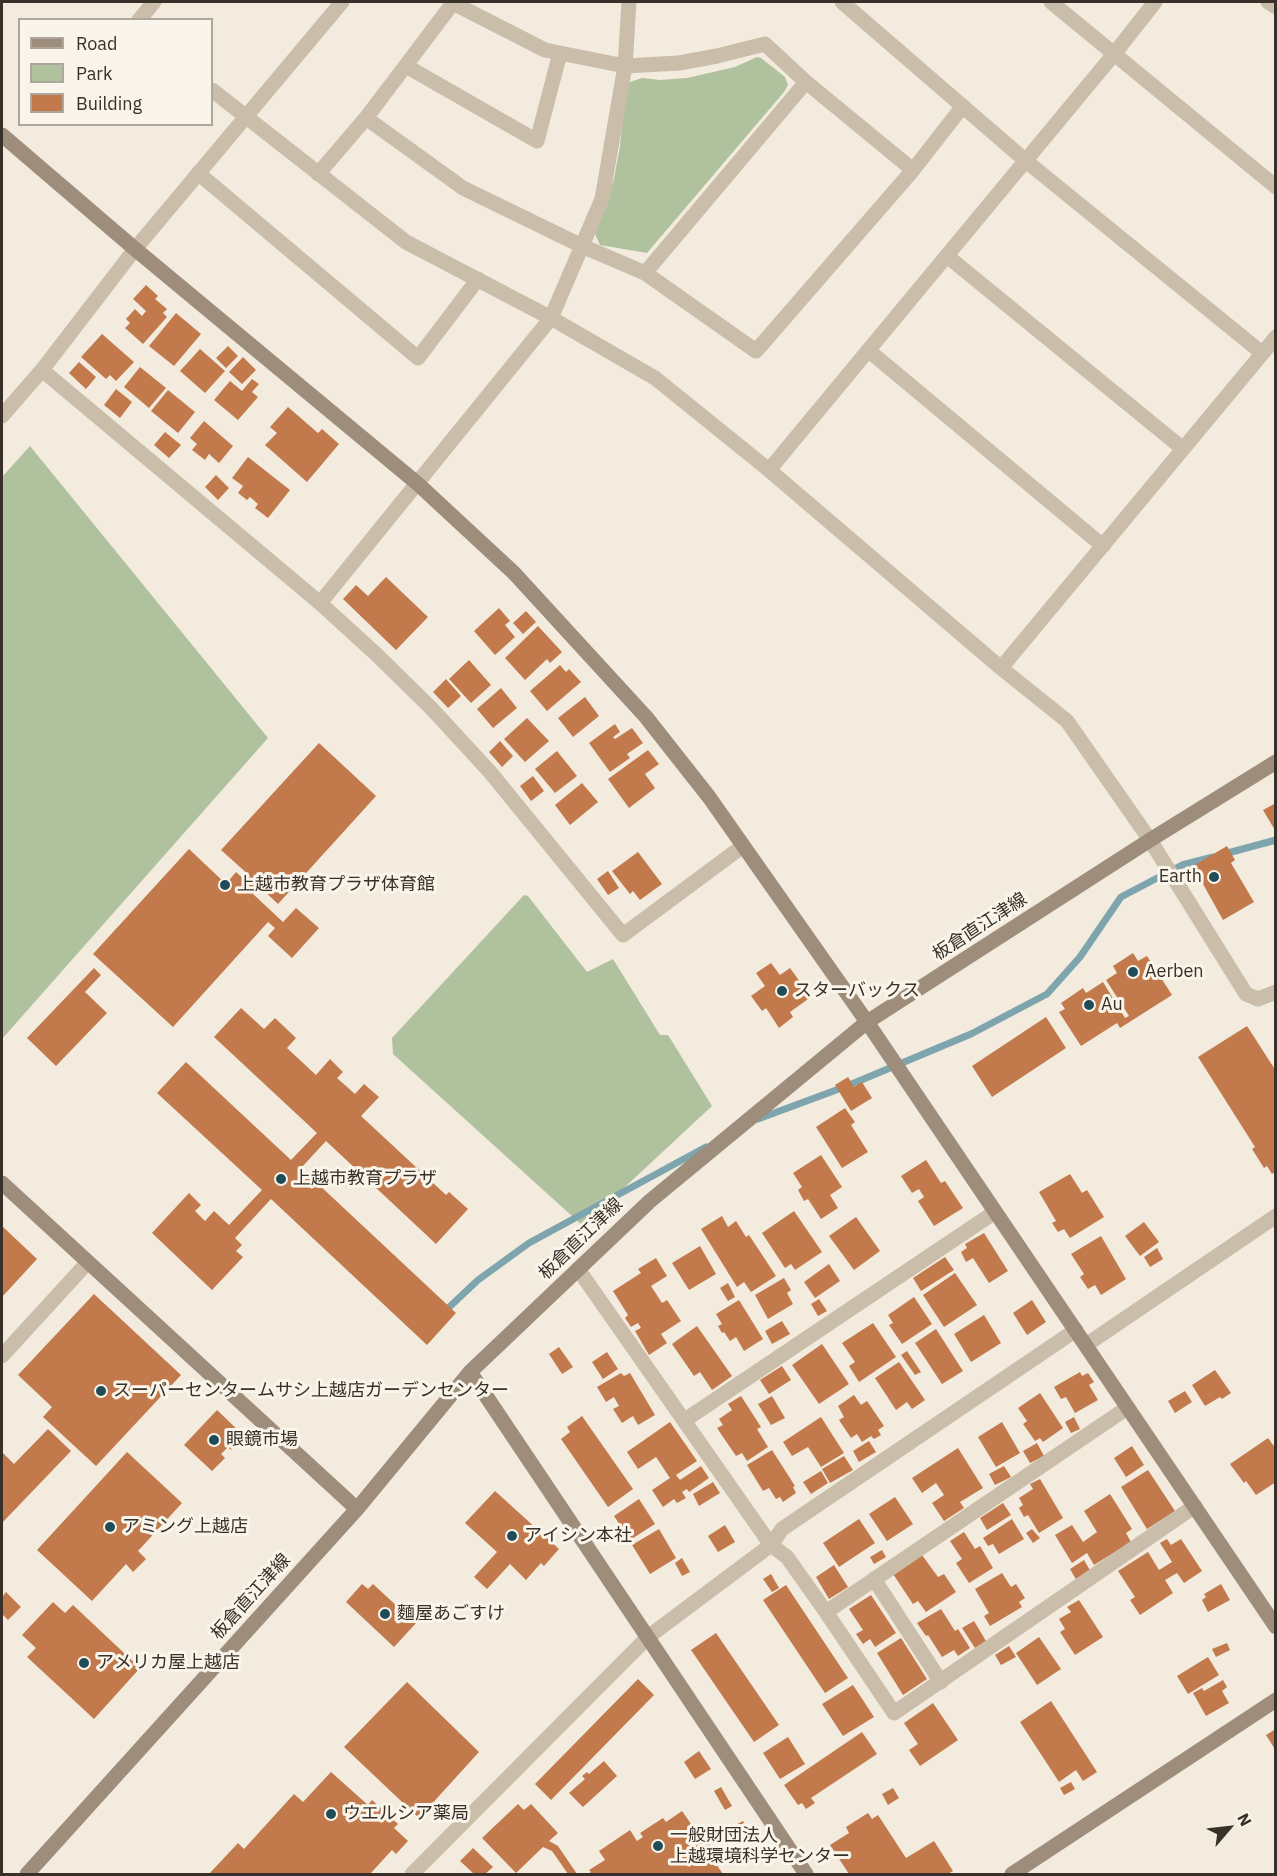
<!DOCTYPE html>
<html>
<head>
<meta charset="utf-8">
<style>
  body { margin:0 }
  #map { position:relative; width:1277px; height:1876px; overflow:hidden; background:#f2ebde; font-family:"IBM Plex Sans",sans-serif }
  canvas { display:block }
  .frame { position:absolute; inset:0; border:3px solid #383029; pointer-events:none }
  .legend { position:absolute; left:18px; top:18px; width:195px; height:108px; box-sizing:border-box; background:#f9f5ea; border:2px solid #aca69d; margin:0; padding:8px 10px; list-style:none; font-size:18px; color:#383029 }
  .legend li { display:flex; align-items:center; gap:12px; height:30px }
  .legend b { width:30px; border:2px solid #aca69d }
  .north { position:absolute; left:1199px; top:1798px; width:60px; height:60px; -webkit-text-stroke:4px #f9f5ea; paint-order:stroke; rotate:62deg; font-size:16px; font-weight:700; line-height:24px; text-align:center; color:#383029 }
  .north::after { content:''; display:block; margin:auto; width:21px; height:27px; background:#383029; clip-path:polygon(50% 0,100% 100%,50% 72%,0 100%) }
</style>
</head>
<body>
<div id="map">
<canvas width="1277" height="1876"></canvas>
<div class="frame"></div>
<ul class="legend">
<li><b style="height:8px;background:#9e8d7b"></b>Road</li>
<li><b style="height:16px;background:#b0c19e"></b>Park</li>
<li><b style="height:16px;background:#c27a4c"></b>Building</li>
</ul>
<div class="north">N</div>
</div>
<script>
const c = document.querySelector('canvas').getContext('2d');
c.lineJoin = 'round';
function fillPath(path, color) { c.fillStyle = color; c.fill(path, 'evenodd'); }
const shape = rows => new Path2D(rows.map(r => 'M' + r).join(''));
function strokePath(path, color, width, dash) { c.strokeStyle = color; c.lineWidth = width; c.lineCap = dash ? 'butt' : 'round'; c.setLineDash(dash || []); c.stroke(path); }
function label(font, color, halo, rows, align = 'center') {
  c.font = font + ' "IBM Plex Sans","Noto Sans JP",sans-serif'; c.lineWidth = 6; c.setLineDash([]); c.textBaseline = 'middle'; c.strokeStyle = halo; c.fillStyle = color; for (const [text, x, y, turn = 0] of rows) {
    c.save(); c.translate(x, y); c.rotate((+turn || 0) * Math.PI / 180); c.textAlign = isNaN(turn) ? turn : align; if (halo) c.strokeText(text, 0, 0); c.fillText(text, 0, 0); c.restore();
  }
}
const green = shape([
  [757,57,761,58,785,77,788,85,784,92,647,253,600,245,595,234,614,179,620,146,626,88,630,82,642,78,660,80,687,78,735,67],
  [30,446,268,738,2,1039,2,477],
  [524,895,528,896,587,972,613,959,660,1035,668,1035,712,1106,583,1226,393,1054,392,1038]
]);
const stream = shape([
  [1224,854,1276,840],
  [758,1119,847,1086,971,1034,1047,994,1080,957,1121,897,1182,865,1213,857],
  [443,1313,478,1280,529,1243,706,1147]
]);
const building = shape([
  [146,285,158,296,155,299,167,309,163,313,167,317,143,344,125,328,130,323,126,319,135,309,142,316,146,311,133,299],
  [176,313,201,334,174,366,149,346],
  [102,334,134,362,116,381,110,375,106,379,81,357],
  [228,346,238,356,226,368,216,358],
  [200,349,225,371,205,393,180,371],
  [243,357,256,370,242,384,229,372],
  [79,362,96,377,86,389,69,373],
  [140,367,166,388,149,408,124,387],
  [252,379,259,384,252,392,258,397,238,420,214,400,230,381,242,391],
  [116,389,132,402,120,418,104,405],
  [168,390,195,412,178,433,151,411],
  [288,407,318,433,322,429,339,444,307,482,265,445,277,433,270,427],
  [204,421,233,446,219,463,209,454,205,460,192,450,197,444,190,438],
  [165,432,181,445,169,458,154,445],
  [248,457,290,490,268,518,255,508,258,504,250,497,247,500,238,493,243,486,232,478],
  [216,475,229,488,218,500,205,487],
  [386,577,428,617,396,650,343,599,356,585,368,596],
  [499,608,510,621,505,625,515,637,495,655,474,631],
  [526,611,536,622,523,634,513,623],
  [538,626,562,652,550,663,547,659,525,680,505,658],
  [469,660,491,685,471,703,449,679],
  [560,665,566,672,569,669,581,682,547,711,530,691],
  [446,679,461,696,448,708,433,692],
  [501,688,517,708,493,728,477,709],
  [585,697,599,716,573,737,558,718],
  [527,718,549,741,525,762,504,739],
  [615,724,620,732,613,737,615,739,632,728,643,743,627,754,630,758,610,772,589,743],
  [500,741,513,756,502,767,489,752],
  [319,743,376,796,278,904,260,887,253,894,283,922,296,908,319,928,292,958,268,936,275,928,268,922,173,1027,93,954,189,849,226,884,236,872,246,881,250,876,221,850],
  [648,750,659,764,645,774,655,788,629,808,608,779],
  [557,751,577,776,555,793,535,769],
  [533,776,544,791,531,801,520,786],
  [582,783,598,802,570,825,555,805],
  [1276,803,1276,832,1263,810],
  [1227,846,1235,860,1231,863,1254,902,1223,920,1193,866],
  [638,852,662,884,640,900,633,891,630,894,612,871],
  [608,871,619,888,608,895,597,879],
  [1133,953,1138,961,1147,956,1172,995,1120,1028,1117,1023,1081,1046,1059,1012,1065,1009,1061,1003,1083,988,1086,993,1103,982,1125,1018,1129,1016,1106,980,1117,973,1113,966],
  [771,963,780,975,790,968,811,997,790,1012,793,1017,779,1028,766,1008,762,1011,751,996,765,986,756,973],
  [94,968,101,975,85,992,107,1013,56,1066,27,1038],
  [241,1008,264,1029,275,1018,296,1038,287,1048,316,1075,330,1059,343,1072,337,1078,355,1094,364,1084,379,1097,361,1116,446,1195,449,1192,468,1209,436,1244,326,1141,301,1168,456,1313,427,1345,271,1199,235,1238,242,1245,236,1251,243,1257,212,1290,152,1233,189,1193,201,1205,195,1211,205,1221,214,1211,229,1225,262,1190,157,1093,186,1062,291,1160,317,1133,214,1037],
  [1046,1017,1066,1048,992,1097,972,1066],
  [1247,1026,1276,1071,1276,1171,1272,1174,1267,1166,1264,1168,1252,1149,1255,1147,1198,1057],
  [848,1077,854,1087,862,1082,872,1098,851,1111,835,1085],
  [845,1108,855,1122,851,1125,868,1152,842,1168,816,1127],
  [821,1155,842,1187,830,1195,838,1208,821,1219,808,1199,804,1201,798,1190,802,1187,793,1173],
  [926,1160,941,1183,945,1181,963,1208,934,1226,918,1201,924,1197,919,1189,912,1193,901,1176],
  [1070,1174,1082,1193,1087,1190,1104,1217,1070,1238,1064,1229,1058,1232,1052,1223,1056,1221,1039,1192],
  [794,1211,822,1252,795,1270,791,1264,785,1268,762,1233],
  [722,1216,728,1227,736,1221,746,1237,749,1235,776,1276,751,1292,744,1282,737,1287,701,1229],
  [856,1217,880,1251,854,1270,829,1236],
  [1144,1222,1159,1242,1140,1256,1125,1236],
  [2,1226,37,1259,2,1297],
  [984,1233,1008,1271,989,1283,973,1258,966,1262,961,1252,967,1248,965,1244],
  [1101,1236,1126,1279,1101,1295,1095,1285,1088,1289,1080,1277,1084,1274,1071,1254],
  [700,1246,716,1274,689,1290,672,1263],
  [1157,1248,1163,1259,1150,1267,1144,1257],
  [945,1257,954,1270,921,1291,913,1278],
  [656,1258,667,1276,651,1286,662,1303,667,1300,681,1321,661,1334,667,1343,649,1355,635,1331,641,1328,638,1323,631,1327,625,1318,628,1315,613,1291,641,1273,638,1269],
  [829,1264,840,1281,815,1298,804,1282],
  [955,1273,977,1305,944,1327,923,1295],
  [784,1278,791,1290,787,1293,793,1304,768,1319,755,1295],
  [728,1283,735,1297,728,1301,720,1288],
  [94,1294,181,1375,96,1466,43,1417,52,1407,18,1375],
  [914,1297,932,1324,902,1344,889,1325,893,1323,888,1315],
  [819,1299,827,1311,818,1316,811,1304],
  [739,1300,763,1339,744,1351,736,1337,730,1341,724,1332,722,1333,718,1326,722,1324,716,1314],
  [1032,1300,1046,1322,1027,1335,1013,1313],
  [984,1315,1001,1343,971,1362,954,1334],
  [782,1321,790,1334,772,1344,765,1331],
  [873,1323,896,1357,859,1382,849,1366,855,1362,842,1343],
  [697,1326,732,1376,712,1390,700,1372,694,1376,672,1344],
  [936,1329,963,1371,942,1384,915,1343],
  [822,1344,849,1384,819,1404,792,1365],
  [559,1347,573,1367,562,1374,549,1354],
  [907,1351,921,1372,915,1375,901,1355],
  [607,1352,618,1369,603,1379,592,1362],
  [899,1362,925,1400,912,1409,907,1402,896,1410,875,1378],
  [782,1366,791,1380,769,1394,760,1380],
  [1215,1370,1231,1393,1222,1399,1220,1397,1205,1406,1192,1385],
  [1080,1372,1082,1376,1088,1373,1094,1382,1089,1385,1098,1400,1075,1413,1066,1397,1061,1399,1054,1387],
  [621,1373,624,1376,630,1373,655,1415,638,1425,633,1416,622,1423,613,1409,619,1406,614,1397,606,1402,597,1387],
  [1185,1391,1192,1402,1175,1413,1168,1401],
  [1040,1393,1063,1428,1043,1442,1040,1438,1035,1441,1023,1424,1027,1421,1018,1408],
  [854,1395,861,1405,867,1401,884,1426,878,1430,881,1435,874,1439,871,1436,862,1442,857,1434,851,1438,839,1420,844,1417,838,1406],
  [741,1396,761,1427,757,1429,768,1447,747,1461,742,1453,736,1456,717,1428,723,1425,719,1419,732,1410,728,1404],
  [772,1396,785,1418,771,1425,758,1404],
  [217,1410,244,1436,231,1450,228,1447,221,1454,225,1458,212,1471,184,1445],
  [582,1416,633,1489,608,1507,561,1439,570,1432,567,1427],
  [821,1417,844,1453,821,1467,808,1447,792,1456,783,1442],
  [1074,1417,1080,1429,1071,1433,1065,1422],
  [670,1422,697,1461,676,1475,680,1480,701,1466,709,1478,689,1492,687,1489,682,1492,686,1498,677,1503,674,1499,663,1507,652,1490,670,1478,656,1457,638,1469,627,1452],
  [1002,1422,1020,1453,996,1467,978,1437],
  [48,1429,71,1451,2,1523,2,1452,14,1464],
  [1268,1438,1276,1449,1276,1482,1256,1495,1246,1481,1244,1483,1230,1464],
  [869,1441,876,1452,859,1462,853,1451],
  [1037,1443,1044,1456,1030,1463,1023,1451],
  [1132,1446,1144,1465,1126,1477,1114,1458],
  [958,1448,983,1488,960,1502,964,1508,944,1521,932,1503,944,1495,936,1483,922,1493,912,1478],
  [772,1450,795,1486,793,1487,796,1493,783,1502,780,1497,776,1499,769,1488,763,1491,747,1465],
  [127,1452,182,1503,138,1551,146,1559,133,1572,126,1564,92,1601,37,1550],
  [844,1456,853,1470,830,1483,822,1469],
  [1004,1466,1011,1477,995,1485,989,1474],
  [1148,1470,1175,1511,1147,1529,1121,1487],
  [821,1471,828,1483,811,1494,803,1482],
  [1040,1479,1063,1518,1039,1533,1028,1515,1024,1517,1019,1508,1023,1505,1019,1498,1033,1489,1030,1484],
  [713,1482,720,1493,699,1506,693,1494],
  [495,1491,559,1549,544,1566,541,1563,526,1580,510,1564,487,1589,474,1577,497,1552,465,1523],
  [1110,1494,1132,1529,1126,1533,1131,1542,1094,1565,1087,1553,1072,1563,1055,1535,1072,1525,1083,1542,1097,1532,1084,1511],
  [895,1497,913,1524,887,1541,869,1514],
  [639,1499,655,1524,630,1540,614,1516],
  [1003,1503,1011,1515,987,1530,980,1518],
  [859,1519,875,1543,839,1567,823,1543],
  [1012,1519,1024,1539,999,1554,993,1544,988,1546,983,1538],
  [725,1525,735,1542,718,1552,708,1536],
  [659,1529,676,1558,650,1574,632,1545],
  [1032,1529,1040,1538,1033,1543,1026,1533],
  [964,1532,975,1549,980,1546,993,1568,969,1583,956,1563,962,1559,950,1541],
  [1167,1539,1171,1545,1181,1539,1202,1571,1184,1583,1177,1573,1165,1580,1173,1593,1140,1615,1130,1600,1135,1597,1118,1571,1148,1552,1159,1570,1172,1562,1160,1543],
  [882,1550,886,1557,874,1564,870,1557],
  [922,1555,938,1577,944,1574,956,1592,926,1612,918,1601,913,1604,893,1574],
  [682,1558,690,1572,682,1576,675,1563],
  [1084,1560,1091,1572,1077,1581,1070,1569],
  [834,1565,848,1587,829,1599,816,1577],
  [1002,1573,1011,1587,1016,1584,1025,1598,1019,1602,1022,1607,990,1626,984,1616,989,1613,975,1589],
  [771,1574,779,1588,772,1592,763,1579],
  [362,1584,368,1589,373,1584,399,1608,402,1605,418,1621,394,1647,346,1602],
  [1221,1584,1230,1600,1208,1612,1202,1600,1206,1597,1204,1594],
  [786,1585,848,1678,825,1693,763,1600],
  [6,1592,21,1607,8,1620,2,1614,2,1597],
  [871,1595,896,1633,875,1647,870,1639,863,1644,856,1634,863,1630,849,1609],
  [1079,1600,1103,1637,1075,1655,1060,1632,1065,1629,1059,1619,1071,1612,1067,1607],
  [53,1602,65,1613,73,1605,140,1668,94,1719,27,1657,36,1648,22,1635],
  [941,1609,955,1631,958,1629,970,1648,958,1656,954,1650,942,1657,928,1635,926,1636,917,1623],
  [974,1621,986,1641,975,1648,962,1628],
  [716,1633,779,1725,754,1742,691,1650],
  [1039,1637,1061,1669,1037,1685,1016,1653],
  [901,1638,927,1679,903,1695,877,1653],
  [1227,1643,1230,1650,1216,1657,1212,1649],
  [1009,1646,1016,1657,1001,1665,995,1655],
  [1208,1657,1219,1675,1188,1694,1177,1676],
  [638,1679,654,1695,551,1800,535,1784],
  [1223,1680,1227,1687,1222,1691,1229,1703,1206,1716,1193,1693,1202,1688,1204,1691],
  [407,1682,479,1752,419,1818,344,1747],
  [853,1685,874,1717,843,1736,822,1704],
  [1051,1701,1097,1772,1083,1781,1076,1770,1059,1782,1020,1722],
  [933,1703,958,1740,920,1766,909,1750,918,1744,904,1723],
  [1276,1729,1276,1751,1266,1735],
  [862,1732,877,1754,811,1798,815,1803,806,1809,802,1803,798,1805,784,1785],
  [788,1737,805,1764,780,1779,763,1753],
  [699,1751,711,1769,695,1779,684,1762],
  [604,1761,617,1776,583,1807,569,1793,585,1779,582,1776,587,1772,589,1774],
  [331,1772,368,1805,372,1800,398,1824,394,1828,408,1841,396,1854,392,1850,370,1874,209,1874,238,1843,244,1849,294,1794,303,1802],
  [1071,1782,1075,1789,1064,1795,1060,1788],
  [721,1787,732,1806,725,1810,714,1791],
  [893,1788,899,1798,888,1805,882,1794],
  [518,1804,524,1810,531,1804,558,1833,549,1841,558,1846,577,1874,568,1874,552,1851,543,1847,516,1873,482,1838],
  [682,1811,701,1838,704,1836,721,1861,716,1864,723,1874,587,1874,591,1872,589,1870,605,1860,599,1851,630,1830,637,1841,643,1837,640,1833,663,1818,666,1822],
  [868,1813,872,1819,878,1815,906,1858,934,1841,953,1871,948,1874,849,1874,830,1845,849,1833,846,1827],
  [743,1821,750,1832,739,1838,732,1827],
  [473,1848,493,1867,485,1874,474,1874,460,1861]
]);
const street = shape([
  [842,2,1026,161,1262,353],
  [1051,2,1276,187],
  [1268,2,1276,7],
  [139,20,154,2],
  [406,66,537,141,560,53],
  [212,90,406,242,551,318,655,378,769,470,1001,668,1067,721,1150,840,1246,994,1258,999,1276,992],
  [366,118,463,188,582,246,645,273,756,351,913,170,963,106],
  [198,173,418,358,478,279],
  [318,174,366,118,453,3,545,50,625,66,679,63,717,56,765,44,806,82,913,170],
  [947,256,1182,448],
  [645,273,806,82],
  [868,350,1103,546],
  [42,370,320,603,377,655,432,709,490,772,623,935,743,846],
  [2,416,42,370,135,249,342,2],
  [769,470,1114,54,1155,2],
  [320,603,551,318,602,199,625,66,629,2],
  [1001,668,1276,337],
  [578,1269,771,1545,787,1557,826,1612,894,1713,1195,1506],
  [1086,1345,1276,1216],
  [2,1356,88,1262],
  [685,1420,995,1212],
  [874,1579,941,1682],
  [826,1612,1127,1408],
  [412,1874,648,1637,771,1545,782,1529,1076,1330]
]);
const secondary = shape([
  [2,135,135,249,418,484,514,573,646,717,709,797,867,1022,1276,1627],
  [2,1183,357,1509],
  [470,1372,806,1874],
  [27,1874,357,1509,470,1372,650,1201,867,1022,1150,840,1276,762],
  [1012,1874,1276,1700]
]);
const markers = [
  [1214,877,6,"#204c58"],
  [225,885,6,"#204c58"],
  [1133,972,6,"#204c58"],
  [782,991,6,"#204c58"],
  [1089,1005,6,"#204c58"],
  [281,1179,6,"#204c58"],
  [101,1391,6,"#204c58"],
  [214,1440,6,"#204c58"],
  [110,1527,6,"#204c58"],
  [512,1536,6,"#204c58"],
  [385,1614,6,"#204c58"],
  [84,1663,6,"#204c58"],
  [331,1814,6,"#204c58"],
  [658,1846,6,"#204c58"]
];
const poiNames = [
  ["Earth",1202,877,"right"],
  ["上越市教育プラザ体育館",237,885],
  ["Aerben",1145,972],
  ["スターバックス",794,991],
  ["Au",1101,1005],
  ["上越市教育プラザ",293,1179],
  ["スーパーセンタームサシ上越店ガーデンセンター",113,1391],
  ["眼鏡市場",226,1440],
  ["アミング上越店",122,1527],
  ["アイシン本社",524,1536],
  ["麵屋あごすけ",397,1614],
  ["アメリカ屋上越店",96,1663],
  ["ウエルシア薬局",343,1814],
  ["一般財団法人",670,1836],
  ["上越環境科学センター",670,1857]
];
const streetNames = [
  ["板倉直江津線",980,927,-33],
  ["板倉直江津線",581,1239,-44],
  ["板倉直江津線",251,1597,-48]
];
fillPath(green, '#b0c19e');
strokePath(stream, '#7ea5ae', 7);
fillPath(building, '#c27a4c');
strokePath(street, '#cabdaa', 15);
strokePath(secondary, '#9e8d7b', 15);
for (const [x, y, r, color] of markers) { const dot = new Path2D(); dot.arc(x, y, r, 0, 2 * Math.PI); c.fillStyle = color; c.fill(dot); strokePath(dot, '#f9f5ea', 2); }
label('18px', '#383029', '#f9f5ea', poiNames, 'left');
label('18px', '#383029', '#f9f5ea', streetNames);
</script>
</body>
</html>
